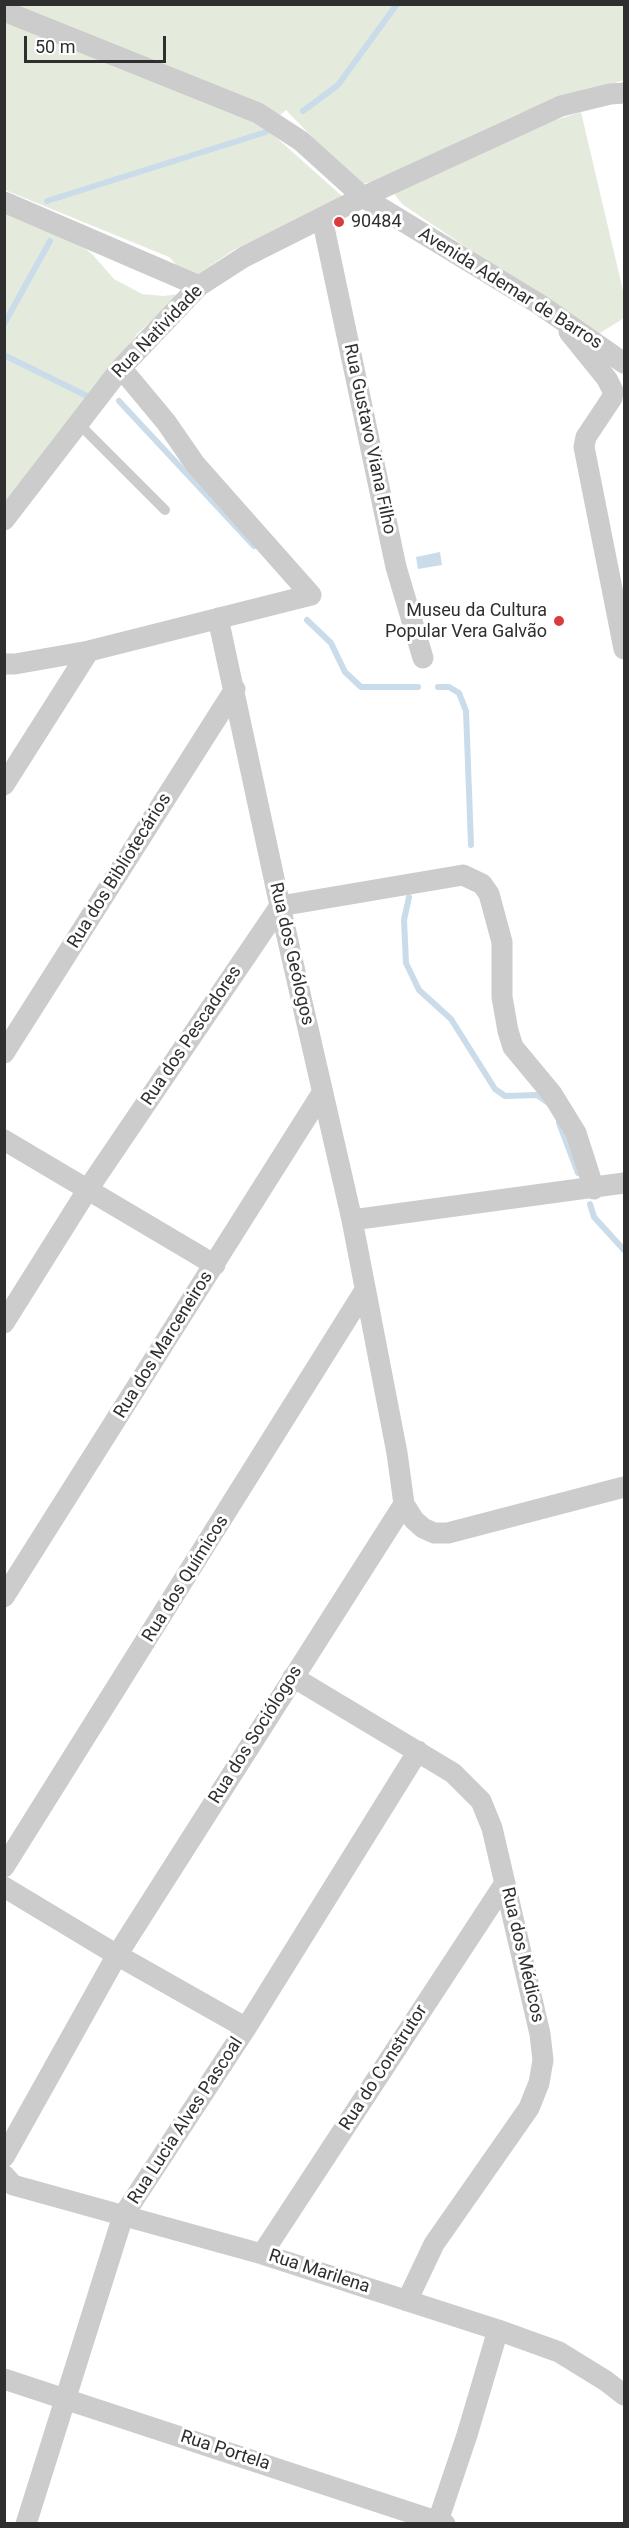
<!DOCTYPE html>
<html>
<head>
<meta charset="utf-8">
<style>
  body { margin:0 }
  #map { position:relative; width:629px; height:2528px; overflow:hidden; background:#fff; font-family:Roboto,sans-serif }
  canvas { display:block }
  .frame { position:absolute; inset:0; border:6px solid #2f2f2f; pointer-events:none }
  .scale { position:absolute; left:24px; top:36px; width:142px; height:27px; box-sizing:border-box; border:3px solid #2f2f2f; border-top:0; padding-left:8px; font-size:18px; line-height:21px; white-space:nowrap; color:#2f2f2f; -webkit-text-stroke:4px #fff; paint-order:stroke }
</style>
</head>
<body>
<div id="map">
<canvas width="629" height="2528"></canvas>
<div class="frame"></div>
<div class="scale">50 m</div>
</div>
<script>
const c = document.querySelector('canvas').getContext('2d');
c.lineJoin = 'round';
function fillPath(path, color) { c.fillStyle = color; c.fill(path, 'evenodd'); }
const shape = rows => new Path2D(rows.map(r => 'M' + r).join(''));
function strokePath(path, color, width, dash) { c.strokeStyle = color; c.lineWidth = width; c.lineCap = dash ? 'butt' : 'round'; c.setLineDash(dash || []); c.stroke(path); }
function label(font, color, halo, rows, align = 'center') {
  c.font = font + ' Roboto,sans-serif'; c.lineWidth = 6; c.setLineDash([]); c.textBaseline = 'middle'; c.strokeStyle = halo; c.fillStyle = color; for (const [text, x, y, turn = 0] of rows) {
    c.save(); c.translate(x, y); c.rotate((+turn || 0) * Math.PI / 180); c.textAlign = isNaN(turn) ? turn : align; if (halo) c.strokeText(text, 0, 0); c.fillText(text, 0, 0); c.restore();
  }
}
const green = shape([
  [11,5,624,5,624,80,520,113,372,182,362,184,352,178,286,110,279,116],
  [4,21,259,122,343,197,232,251,197,275,184,273,169,257,5,190],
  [581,112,624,295,624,318,597,335,402,204,395,195,396,190,546,123],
  [5,211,76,241,93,255,114,279,142,294,163,296,181,294,138,333,5,511]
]);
const water = shape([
  [440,552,442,565,418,569,416,557]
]);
const stream = shape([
  [303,111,338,85,397,4],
  [47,201,266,132],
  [4,324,50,241],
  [4,355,87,396],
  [119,401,254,546],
  [307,620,331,643,345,672,361,687,418,687],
  [438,687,449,687,459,693,466,711,471,845],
  [409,897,404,920,406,963,419,990,451,1019,495,1089,505,1096,537,1095,547,1102],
  [559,1123,578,1173],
  [590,1204,594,1217,624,1250]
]);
const service = shape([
  [78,423,165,510]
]);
const minor = shape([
  [4,11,258,113,301,141,363,197,539,304,624,363],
  [4,202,199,286],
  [322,218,396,567,423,658],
  [569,332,607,379,613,391,612,398,586,437,584,447,624,649],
  [4,520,121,368,199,286,244,257,363,197,561,106,610,94,624,93],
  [4,664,15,664,89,651,311,595,195,464,166,422,121,368],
  [4,785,89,651],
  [4,1053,235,689],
  [4,1140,215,1265],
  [352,1220,624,1183],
  [4,1323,88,1189,280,906,463,875,482,884,489,894,502,942,502,997,508,1031,513,1047,552,1094,576,1133,594,1189],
  [404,1504,414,1520,423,1528,434,1533,448,1533,624,1487],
  [4,1597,322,1093],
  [293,1677,453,1773,481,1801,492,1828,540,2034,543,2060,539,2083,529,2108,434,2244,407,2301],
  [4,1867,365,1290],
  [4,1887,117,1955,246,2028],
  [4,2157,117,1955,404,1504,397,1453,352,1220,280,906,218,618],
  [4,2175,13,2185,262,2254,498,2330,559,2352,606,2381,624,2395],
  [262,2254,505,1883],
  [4,2379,445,2524],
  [26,2524,123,2216,246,2028,418,1751],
  [437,2524,467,2435,498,2330]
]);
const markers = [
  [339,222,6,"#db3b3e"],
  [559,621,6,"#db3b3e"]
];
const poiNames = [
  ["90484",351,222],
  ["Museu da Cultura",547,611,"right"],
  ["Popular Vera Galvão",547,632,"right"]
];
const streetNames = [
  ["Avenida Ademar de Barros",510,289,32],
  ["Rua Natividade",158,332,-46],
  ["Rua Gustavo Viana Filho",369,439,78],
  ["Rua dos Bibliotecários",120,871,-58],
  ["Rua dos Geólogos",291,954,77],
  ["Rua dos Pescadores",192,1036,-56],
  ["Rua dos Marceneiros",164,1345,-58],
  ["Rua dos Químicos",186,1579,-58],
  ["Rua dos Sociólogos",256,1735,-58],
  ["Rua dos Médicos",522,1955,77],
  ["Rua do Construtor",384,2068,-57],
  ["Rua Lucia Alves Pascoal",186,2121,-57],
  ["Rua Marilena",319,2272,18],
  ["Rua Portela",225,2451,18]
];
fillPath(green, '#e4ebdd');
fillPath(water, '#cadcea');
strokePath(stream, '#cadcea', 6);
strokePath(service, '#ccc', 10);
strokePath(minor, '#ccc', 21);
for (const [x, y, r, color] of markers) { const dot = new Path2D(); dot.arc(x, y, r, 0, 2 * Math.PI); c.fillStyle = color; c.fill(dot); strokePath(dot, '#fff', 2); }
label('18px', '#2f2f2f', '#fff', poiNames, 'left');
label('18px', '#2f2f2f', '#fff', streetNames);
</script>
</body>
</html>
